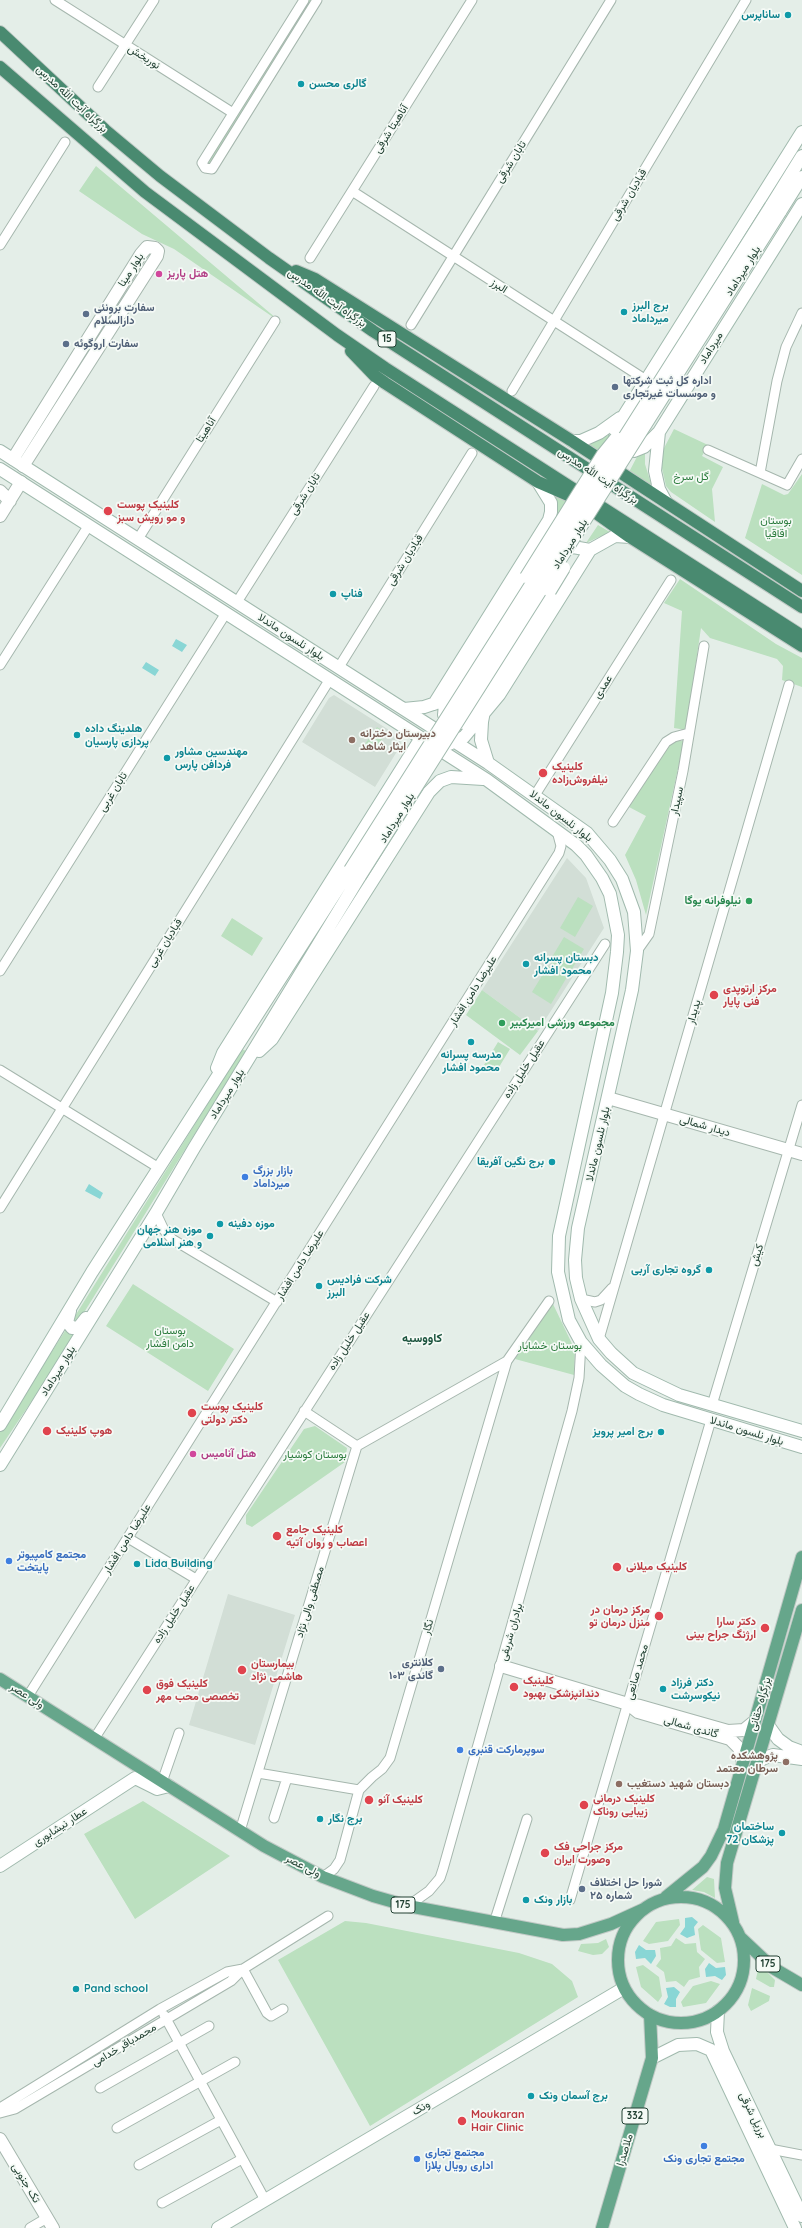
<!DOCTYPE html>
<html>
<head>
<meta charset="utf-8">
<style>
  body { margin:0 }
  canvas { display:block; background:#e4eee8 }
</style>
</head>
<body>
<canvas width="802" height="2228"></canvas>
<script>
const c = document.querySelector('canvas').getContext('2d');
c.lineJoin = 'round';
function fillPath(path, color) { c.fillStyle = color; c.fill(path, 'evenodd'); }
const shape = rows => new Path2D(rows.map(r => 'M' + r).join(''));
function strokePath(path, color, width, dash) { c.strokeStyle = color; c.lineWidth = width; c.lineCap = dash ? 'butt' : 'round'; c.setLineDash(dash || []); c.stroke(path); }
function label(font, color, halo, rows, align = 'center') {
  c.font = font + ' Quicksand,Vazirmatn,sans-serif'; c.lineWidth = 3.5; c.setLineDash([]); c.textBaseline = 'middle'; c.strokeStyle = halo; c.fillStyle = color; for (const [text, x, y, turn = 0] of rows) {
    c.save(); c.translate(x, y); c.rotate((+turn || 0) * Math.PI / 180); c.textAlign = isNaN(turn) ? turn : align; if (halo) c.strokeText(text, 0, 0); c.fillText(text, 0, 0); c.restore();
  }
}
const built = shape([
  [334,695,400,737,401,745,375,787,302,742,329,698],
  [567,858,586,878,604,928,538,1031,482,990],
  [228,1594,295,1615,255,1745,189,1725]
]);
const green = shape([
  [308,0,313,0,209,167,205,165],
  [96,166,283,324,174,249,142,234,79,191],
  [674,429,708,445,702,456,723,467,712,489,715,522,671,492,666,486,662,468,663,450],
  [611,434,612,437,599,455,580,443,599,439],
  [640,451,645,451,645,464,652,487,628,474],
  [802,474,802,575,745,538,762,484,784,495,788,494],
  [555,495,570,501,557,519,552,516],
  [598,525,610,532,586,543],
  [680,579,776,644,802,658,802,687,782,680,783,666,777,659,710,638,701,628,686,730,674,728,682,611,664,603],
  [377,727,386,733,375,750,365,744],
  [676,741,684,741,646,915,636,880,625,855,646,816,629,807,669,744],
  [578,897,593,906,575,937,560,928],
  [232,918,263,938,252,956,221,936],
  [564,937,584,949,569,974,549,962],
  [548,966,567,977,551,1004,532,992],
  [482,990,538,1031,520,1055,466,1015],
  [498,1042,510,1049,496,1072,484,1065],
  [242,1049,246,1051,80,1319,75,1321,75,1316],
  [133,1284,234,1349,208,1391,106,1326],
  [553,1304,575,1350,574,1375,515,1359],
  [67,1328,72,1333,77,1334,0,1448,0,1432],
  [315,1426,347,1448,345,1462,252,1527,246,1524,246,1515,304,1429],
  [143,1801,230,1856,135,1919,84,1834],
  [707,1877,714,1879,715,1898,704,1892,692,1890],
  [679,1919,680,1925,668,1941,649,1944,643,1941,656,1922],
  [345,1921,366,1923,519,1953,552,1964,572,1981,578,1997,370,2126,278,1960],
  [703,1925,721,1938,725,1962,717,1963,701,1950,698,1929],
  [676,1938,685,1944,696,1943,697,1952,705,1959,699,1967,700,1977,689,1980,684,1987,676,1981,666,1982,664,1972,656,1966,661,1959,660,1948,671,1946],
  [606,1939,609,1947,602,1954,593,1955,578,1951,581,1944,598,1943],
  [759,1964,775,1980,774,1987,770,1987,756,1979],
  [643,1965,659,1977,662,1996,658,2002,641,1987,636,1967],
  [711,1981,720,1984,706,2003,683,2007,681,2002,693,1986],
  [752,1988,770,1996,769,2001,751,2011,748,2005]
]);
const water = shape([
  [176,639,187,645,182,652,172,646],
  [146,662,159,670,155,676,142,668],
  [89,1184,103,1193,100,1199,85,1191],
  [692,1917,698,1922,694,1927,695,1935,687,1938,680,1934,685,1927,685,1918],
  [639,1945,646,1950,655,1950,656,1956,651,1964,645,1958,636,1959,635,1952],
  [709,1963,716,1968,725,1967,726,1975,722,1980,715,1976,706,1977,705,1969],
  [674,1987,680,1992,676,1999,676,2007,670,2007,664,2004,668,1997,666,1988]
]);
const minor = shape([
  [55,0,233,113],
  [304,0,202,163,205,168,212,169,317,0],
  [98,87,154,0],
  [352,191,646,380],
  [0,245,65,142],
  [310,258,472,0],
  [411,325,611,0],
  [512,391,746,0],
  [708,450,787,485,802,459],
  [760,473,777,381,786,347,802,313],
  [138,539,275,321],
  [237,602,374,386],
  [0,665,89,525],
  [339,667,472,453],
  [535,795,671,580],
  [613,822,666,742,674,737,689,733],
  [637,951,649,934,683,771,704,646],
  [0,971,226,613],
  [0,1070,159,1168],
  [0,1208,330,679],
  [156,1213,164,1230,172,1239,277,1302],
  [581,1299,595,1302,601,1300,612,1288],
  [599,1339,789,685],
  [712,1405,802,1105],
  [304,1411,357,1446],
  [128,1538,196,1579],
  [28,1696,559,853,561,846,557,831],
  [94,1739,605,944],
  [258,1773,359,1790],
  [162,1782,179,1733],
  [274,1818,287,1778],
  [240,1831,357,1446,507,1361,549,1301],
  [323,1877,334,1869,340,1860,359,1790,372,1777,382,1769,390,1758,507,1361],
  [570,1900,711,1420],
  [408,1906,429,1891,440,1878,443,1869,572,1411,579,1378,581,1342],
  [494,1923,527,1819],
  [243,1969,267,2013,271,2016,283,2009],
  [164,2015,265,2200],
  [100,2088,209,2026],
  [0,2108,160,2009,227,1972,243,1969],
  [0,2113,15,2109,231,1981,243,1969,328,1916],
  [117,2128,235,2062],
  [770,2149,802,2155],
  [139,2165,221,2120],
  [162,2203,242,2159],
  [30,2228,47,2218]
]);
const tertiary = shape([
  [13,459,141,254,147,247,155,248,158,251,157,256,23,466],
  [0,491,10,501],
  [0,516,21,482],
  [608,1098,802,1154],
  [501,1666,628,1704],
  [743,1762,739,1748,730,1739,638,1712,628,1704,640,1706,728,1731,744,1730,755,1721],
  [0,2139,53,2228]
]);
const secondary = shape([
  [771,206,802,156],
  [780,212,802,177],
  [659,432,644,447,634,451,621,446,615,438,618,425,802,132],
  [572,441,581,441,599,433,620,418],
  [0,451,488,763,587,833,610,860,622,879,634,912,637,951,632,990,578,1228,575,1260,576,1278,581,1299,599,1339,611,1353,633,1373,679,1395,802,1431],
  [0,469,487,780,576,845,586,855,602,878,610,894,618,935,617,952,612,993,559,1236,558,1272,569,1320,581,1342,601,1365,625,1386,639,1394,663,1405,802,1447],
  [666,502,659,489,655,471,659,432,802,204],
  [560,552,573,547,590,550],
  [479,686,475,709,471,716,461,723,449,721,444,715,445,704,526,577],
  [434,704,549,520,551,512,551,503,538,482],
  [404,709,424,707,442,701],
  [449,744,464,737,499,695,590,550,615,536,630,537],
  [488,763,481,740,482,722,486,701,550,591],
  [259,1051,272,1039,429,792,440,781,451,777,483,779],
  [217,1068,223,1053,421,738],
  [70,1311,67,1322,72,1328,79,1327,86,1318],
  [0,1425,92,1272,350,870],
  [0,1465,156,1213,194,1148,360,876],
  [768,1725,778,1739,789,1747,802,1752],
  [756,1765,762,1759,773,1755,802,1759],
  [0,1866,135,1778,157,1789,169,1786],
  [718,2011,717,2032,723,2051,802,2216],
  [652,2058,678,2045,697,2044,711,2050,795,2228],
  [218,2228,624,1988]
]);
const primary = shape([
  [0,1679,264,1846,323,1877,373,1896,408,1906,563,1935,579,1934,611,1924,644,1909],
  '618 1960a63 63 0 1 1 126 0a63 63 0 1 1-126 0Z',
  [666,1897,703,1867,711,1856,724,1829,802,1557],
  [733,1922,725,1888,727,1863,802,1610],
  [740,1937,773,1968,802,1985],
  [602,2228,652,2058,650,2015]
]);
const trunk = shape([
  [0,32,105,130,160,176,269,258,373,331,802,607],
  [0,67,145,192,337,335,385,368,802,636],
  [296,271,315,279,572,441,802,591],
  [351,351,375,376,385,383,538,482,575,498],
  [592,510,630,537,802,646]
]);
const secondaryBridge = shape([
  [526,577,603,454,616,438],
  [550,591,564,568],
  [350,870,771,206],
  [360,876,780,212]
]);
const markers = [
  [788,15,4,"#0f9aa8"],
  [301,84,4,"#0f9aa8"],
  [159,274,4,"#d1479c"],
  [624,312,4,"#0f9aa8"],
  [86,314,4,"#5c6f8a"],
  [66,344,4,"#5c6f8a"],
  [615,387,4,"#5c6f8a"],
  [108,511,5,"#e0444e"],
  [333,594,4,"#0f9aa8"],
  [77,735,4,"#0f9aa8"],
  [352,740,4,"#8d6e63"],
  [167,758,4,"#0f9aa8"],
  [543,773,5,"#e0444e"],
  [749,901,4,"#2e9e5b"],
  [526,964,4,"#0f9aa8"],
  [714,995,5,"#e0444e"],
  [502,1023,4,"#2e9e5b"],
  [471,1042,4,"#0f9aa8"],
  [552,1162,4,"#0f9aa8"],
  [245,1177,4,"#3f7fe0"],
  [220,1224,4,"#0f9aa8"],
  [210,1236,4,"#0f9aa8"],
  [709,1270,4,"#0f9aa8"],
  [319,1286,4,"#0f9aa8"],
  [192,1413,5,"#e0444e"],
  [47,1431,5,"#e0444e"],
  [661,1432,4,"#0f9aa8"],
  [193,1454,4,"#d1479c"],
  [277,1536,5,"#e0444e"],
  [9,1561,4,"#3f7fe0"],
  [137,1564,4,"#0f9aa8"],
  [617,1567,5,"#e0444e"],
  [659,1616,5,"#e0444e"],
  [765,1628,5,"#e0444e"],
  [441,1669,4,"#5c6f8a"],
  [242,1670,5,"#e0444e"],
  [514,1687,5,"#e0444e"],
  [663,1689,4,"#0f9aa8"],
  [147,1690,5,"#e0444e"],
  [460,1750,4,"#3f7fe0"],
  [786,1762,4,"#8d6e63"],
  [619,1784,4,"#8d6e63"],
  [369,1800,5,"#e0444e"],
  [584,1805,5,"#e0444e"],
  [320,1819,4,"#0f9aa8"],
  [782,1833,4,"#0f9aa8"],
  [545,1853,5,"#e0444e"],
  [582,1889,4,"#5c6f8a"],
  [526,1900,4,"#0f9aa8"],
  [76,1989,4,"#0f9aa8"],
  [531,2096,4,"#0f9aa8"],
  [462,2121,5,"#e0444e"],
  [704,2146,4,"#3f7fe0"],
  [417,2159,4,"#3f7fe0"]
];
const shields = [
  [387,339,18],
  [403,1905,24],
  [768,1964,24],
  [635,2116,26]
];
const shieldNames = [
  ["15",387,339],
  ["175",403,1905],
  ["175",768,1964],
  ["332",635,2116]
];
const cultureNames = [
  ["ساناپرس",780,15,"right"],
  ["گالری محسن",309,84],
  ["برج البرز",632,306],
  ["میرداماد",632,319],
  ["فناپ",341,594],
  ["هلدینگ داده",85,729],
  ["پردازی پارسیان",85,742],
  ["مهندسین مشاور",175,752],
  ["فردافن پارس",175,765],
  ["دبستان پسرانه",534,958],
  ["محمود افشار",534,971],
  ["مدرسه پسرانه",471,1055,"center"],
  ["محمود افشار",471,1068,"center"],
  ["برج نگین آفریقا",544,1162,"right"],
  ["موزه دفینه",228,1224],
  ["موزه هنر جهان",202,1230,"right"],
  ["و هنر اسلامی",202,1243,"right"],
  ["گروه تجاری آربی",701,1270,"right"],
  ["شرکت فرادیس",327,1280],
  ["البرز",327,1293],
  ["برج امیر پرویز",653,1432,"right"],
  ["Lida Building",145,1564],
  ["دکتر فرزاد",671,1683],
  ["نیکوسرشت",671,1696],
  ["برج نگار",328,1819],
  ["ساختمان",774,1827,"right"],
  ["پزشکان 72",774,1840,"right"],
  ["بازار ونک",534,1900],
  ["Pand school",84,1989],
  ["برج آسمان ونک",539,2096]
];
const streetNames = [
  ["نوربخش",144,57,32],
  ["بزرگراه آیت الله مدرس",72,99,43],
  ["آناهیتا شرقی",391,129,-58],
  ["تابان شرقی",511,162,-58],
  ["قبادیان شرقی",629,195,-59],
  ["بلوار مینا",131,270,-57],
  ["بلوار میرداماد",743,271,-58],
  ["البرز",499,286,33],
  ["بزرگراه آیت الله مدرس",327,298,35],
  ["میرداماد",711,348,-58],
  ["آناهیتا",206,430,-58],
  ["بزرگراه آیت الله مدرس",598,476,33],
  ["تابان شرقی",305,494,-58],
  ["بلوار میرداماد",570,544,-58],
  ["قبادیان شرقی",405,560,-58],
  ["بلوار نلسون ماندلا",291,637,33],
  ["عمدی",603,687,-58],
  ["تابان غربی",113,792,-58],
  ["سپیدار",677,801,-78],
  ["بلوار نلسون ماندلا",561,816,38],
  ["بلوار میرداماد",397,818,-58],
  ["قبادیان غربی",165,943,-58],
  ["علیرضا دامن افشار",473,991,-58],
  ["پدیدار",694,1012,-74],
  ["عقیل خلیل زاده",524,1069,-57],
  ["بلوار میرداماد",227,1094,-58],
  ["دیدار شمالی",705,1126,16],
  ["بلوار نلسون ماندلا",598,1144,-77],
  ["کیش",757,1255,-73],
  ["علیرضا دامن افشار",300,1265,-58],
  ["عقیل خلیل زاده",349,1341,-57],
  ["بلوار میرداماد",58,1371,-58],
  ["بلوار نلسون ماندلا",747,1431,17],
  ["علیرضا دامن افشار",127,1539,-58],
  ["مصطفی والی نژاد",310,1602,-73],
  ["عقیل خلیل زاده",174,1614,-57],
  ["نگار",428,1627,-74],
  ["برادران شریفی",511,1632,-74],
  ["محمد صانعی",637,1672,-74],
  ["ولی عصر",27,1696,32],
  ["بزرگراه حقانی",760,1704,-74],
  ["گاندی شمالی",691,1727,16],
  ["عطار نیشابوری",60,1827,-33],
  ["ولی عصر",303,1866,27],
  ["محمدباقر خدامی",124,2045,-31],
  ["ونک",421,2108,-31],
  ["برزیل شرقی",753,2115,64],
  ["ملاصدرا",625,2150,-73],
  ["تک جنوبی",26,2183,59]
];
const hotelNames = [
  ["هتل پاریز",167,274],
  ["هتل آنامیس",201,1454]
];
const serviceNames = [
  ["سفارت برونئی",94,308],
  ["دارالسلام",94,321],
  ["سفارت اروگوئه",74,344],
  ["اداره کل ثبت شرکتها",623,381],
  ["و موسسات غیرتجاری",623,394],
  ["کلانتری",433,1663,"right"],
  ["۱۰۳ گاندی",433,1676,"right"],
  ["شورا حل اختلاف",590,1883],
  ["شماره ۲۵",590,1896]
];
const parkNames = [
  ["گل سرخ",691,477],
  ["بوستان",776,521],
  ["اقاقیا",776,534],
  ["بوستان",170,1331],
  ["دامن افشار",170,1344],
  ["بوستان خشایار",550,1346],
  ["بوستان کوشیار",315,1455]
];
const healthNames = [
  ["کلینیک پوست",117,505],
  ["و مو رویش سبز",117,518],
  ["کلینیک",552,767],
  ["نیلفروش‌زاده",552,780],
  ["مرکز ارتوپدی",723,989],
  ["فنی پایار",723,1002],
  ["کلینیک پوست",201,1407],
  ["دکتر دولتى",201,1420],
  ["هوپ کلینیک",56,1431],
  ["کلینیک جامع",286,1530],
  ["اعصاب و روان آتیه",286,1543],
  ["کلینیک میلانی",626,1567],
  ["مرکز درمان در",650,1610,"right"],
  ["منزل درمان تو",650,1623,"right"],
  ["دکتر سارا",756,1622,"right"],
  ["ارژنگ جراح بینی",756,1635,"right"],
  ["بیمارستان",251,1664],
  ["هاشمی نژاد",251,1677],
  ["کلینیک",523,1681],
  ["دندانپزشکی بهبود",523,1694],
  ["کلینیک فوق",156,1684],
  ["تخصصی محب مهر",156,1697],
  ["کلینیک درمانی",593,1799],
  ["زیبایی روناک",593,1812],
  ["کلینیک آنو",378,1800],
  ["مرکز جراحی فک",554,1847],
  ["وصورت ایران",554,1860],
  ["Moukaran",471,2115],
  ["Hair Clinic",471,2128]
];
const educationNames = [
  ["دبیرستان دخترانه",360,734],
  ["ایثار شاهد",360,747],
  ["پژوهشکده",778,1756,"right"],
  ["سرطان معتمد",778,1769,"right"],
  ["دبستان شهید دستغیب",627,1784]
];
const leisureNames = [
  ["نیلوفرانه یوگا",741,901],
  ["مجموعه ورزشی امیرکبیر",510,1023,"left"]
];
const shopNames = [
  ["بازار بزرگ",253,1171],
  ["میرداماد",253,1184],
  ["مجتمع کامپیوتر",17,1555],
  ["پایتخت",17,1568],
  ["سوپرمارکت قنبری",468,1750],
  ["مجتمع تجاری",425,2153],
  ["اداری رویال پلازا",425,2166],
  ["مجتمع تجاری ونک",704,2159,"center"]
];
const neighbourhoodNames = [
  ["کاووسیه",422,1338]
];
fillPath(built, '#d2ded6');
fillPath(green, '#bbe0bf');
fillPath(water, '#89d6d5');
strokePath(minor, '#a6b7ae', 11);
strokePath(tertiary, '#a6b7ae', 14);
strokePath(secondary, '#a1baae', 14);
strokePath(primary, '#c1cac6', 14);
strokePath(trunk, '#c1cac6', 14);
strokePath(minor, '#fff', 9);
strokePath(tertiary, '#fff', 12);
strokePath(secondary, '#fff', 12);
strokePath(primary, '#66a68b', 12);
strokePath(trunk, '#498a70', 12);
strokePath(secondaryBridge, '#a1baae', 14, []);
strokePath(secondaryBridge, '#fff', 12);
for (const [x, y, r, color] of markers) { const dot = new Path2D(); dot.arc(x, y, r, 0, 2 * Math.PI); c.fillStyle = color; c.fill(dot); strokePath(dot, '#f5faf6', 1.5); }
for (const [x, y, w] of shields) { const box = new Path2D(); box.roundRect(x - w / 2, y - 8, w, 16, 3); c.fillStyle = '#f5faf6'; c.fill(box); strokePath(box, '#224133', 1); }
label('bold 10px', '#224133', null, shieldNames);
label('bold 11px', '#0d838f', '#f5faf6', cultureNames, 'left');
label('11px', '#224133', '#f5faf6', streetNames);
label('bold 11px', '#b23c85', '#f5faf6', hotelNames, 'left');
label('bold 11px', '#4e5e75', '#f5faf6', serviceNames, 'left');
label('11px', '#297a3b', '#f5faf6', parkNames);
label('bold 11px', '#be3a42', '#f5faf6', healthNames, 'left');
label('bold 11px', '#785e54', '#f5faf6', educationNames, 'left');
label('bold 11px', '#27864d', '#f5faf6', leisureNames, 'right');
label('bold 11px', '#366cbe', '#f5faf6', shopNames, 'left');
label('bold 12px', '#1c543e', '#f5faf6', neighbourhoodNames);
</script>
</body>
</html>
